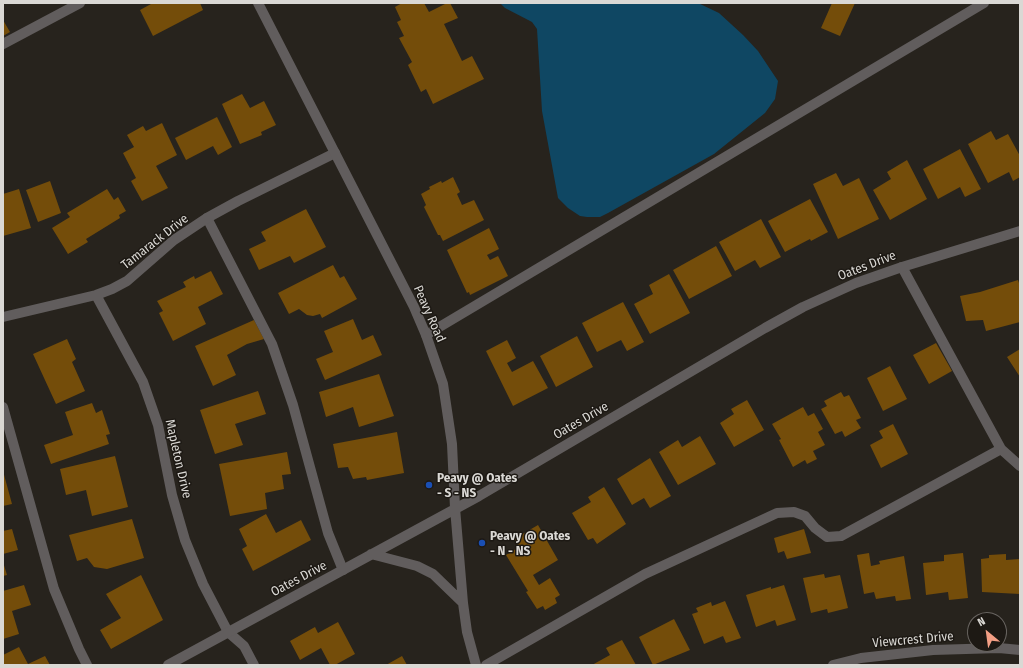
<!DOCTYPE html>
<html>
<head>
<meta charset="utf-8">
<style>
  body { margin:0 }
  #map { position:relative; width:1023px; height:668px; overflow:hidden; background:#27231d; font-family:"Fira Sans Condensed",sans-serif }
  canvas { display:block }
  .frame { position:absolute; inset:0; border:4px solid #dad8d4; pointer-events:none }
  .north { position:absolute; left:967px; top:612px; width:40px; height:40px; box-sizing:border-box; background:#1d1914; border:1px solid #696561; border-radius:50%; rotate:331deg; font-size:11px; font-weight:700; line-height:16px; text-align:center; color:#dad8d4 }
  .north::after { content:''; display:block; margin:auto; width:14px; height:18px; background:#f39f85; clip-path:polygon(50% 0,100% 100%,50% 72%,0 100%) }
</style>
</head>
<body>
<div id="map">
<canvas width="1023" height="668"></canvas>
<div class="frame"></div>
<div class="north">N</div>
</div>
<script>
const c = document.querySelector('canvas').getContext('2d');
c.lineJoin = 'round';
function fillPath(path, color) { c.fillStyle = color; c.fill(path, 'evenodd'); }
const shape = rows => new Path2D(rows.map(r => 'M' + r).join(''));
function strokePath(path, color, width, dash) { c.strokeStyle = color; c.lineWidth = width; c.lineCap = dash ? 'butt' : 'round'; c.setLineDash(dash || []); c.stroke(path); }
function label(font, color, halo, rows, align = 'center') {
  c.font = font + ' "Fira Sans Condensed",sans-serif'; c.lineWidth = 3; c.setLineDash([]); c.textBaseline = 'middle'; c.strokeStyle = halo; c.fillStyle = color; for (const [text, x, y, turn = 0] of rows) {
    c.save(); c.translate(x, y); c.rotate((+turn || 0) * Math.PI / 180); c.textAlign = isNaN(turn) ? turn : align; if (halo) c.strokeText(text, 0, 0); c.fillText(text, 0, 0); c.restore();
  }
}
const water = shape([
  [500,3,698,3,719,13,743,35,758,51,778,81,775,99,765,113,714,154,608,213,600,217,587,217,580,216,568,208,558,198,542,111,537,29,532,22,505,8]
]);
const building = shape([
  [150,3,200,3,203,10,153,36,140,10,151,4],
  [402,3,424,3,429,12,447,3,450,3,458,18,444,24,462,61,472,56,484,79,433,104,426,89,421,92,408,65,412,62,399,38,404,36,397,22,401,20,395,7],
  [832,3,855,3,840,36,821,28],
  [3,20,10,32,3,36],
  [242,94,250,108,264,101,276,125,261,132,262,135,240,144,222,104],
  [217,117,232,147,218,155,213,146,186,160,175,138],
  [162,123,177,155,156,166,168,188,142,201,131,181,136,178,123,153,134,147,127,135,143,126,146,131],
  [991,131,996,140,1008,134,1020,156,1020,177,1013,181,1009,172,988,183,968,144],
  [960,149,981,189,965,197,960,187,938,199,923,169],
  [907,160,927,199,890,220,873,190,891,179,887,172],
  [836,173,843,186,859,178,879,219,838,239,813,184],
  [453,177,460,192,457,194,462,205,474,200,484,220,443,241,440,235,438,235,424,207,426,205,421,194,430,189,429,187,441,181,442,183],
  [50,181,61,213,38,222,26,190],
  [19,189,31,228,3,236,3,194],
  [107,189,114,200,118,197,126,211,119,215,120,218,86,239,88,242,68,254,52,228,70,217,67,213],
  [810,199,828,232,811,241,810,239,785,252,768,221],
  [306,209,326,247,294,263,290,256,259,270,249,249,266,241,261,232],
  [761,219,781,257,760,268,755,260,735,271,719,242],
  [489,228,499,249,487,255,490,260,498,256,508,276,470,295,469,292,467,293,447,250],
  [716,246,732,276,689,299,673,270],
  [333,265,340,278,344,276,357,299,322,318,320,314,313,316,307,315,299,309,289,314,278,293],
  [211,271,223,294,198,307,206,324,173,341,159,313,163,311,157,301,186,287,183,282,194,276,195,279],
  [669,274,690,313,650,334,634,304,653,294,649,285],
  [1018,280,1020,286,1020,322,986,331,983,320,966,321,960,296,980,292],
  [623,302,644,342,627,351,621,340,597,352,582,323],
  [353,319,362,340,373,335,382,355,325,380,316,359,333,352,324,331],
  [254,320,264,339,247,344,227,355,236,375,213,386,195,346],
  [577,336,593,367,556,387,540,356],
  [67,339,76,359,72,362,85,391,56,404,33,354],
  [507,340,516,358,507,363,512,372,533,361,548,388,513,406,486,351],
  [936,343,952,371,929,384,913,355],
  [1020,349,1020,377,1007,357],
  [890,366,907,399,883,411,867,378],
  [379,374,394,416,359,427,353,407,326,417,319,392],
  [258,391,266,414,235,424,243,445,215,454,200,410],
  [841,392,844,397,849,395,861,418,856,420,861,428,845,437,842,431,835,434,821,409,827,406,824,401],
  [747,400,764,430,734,447,720,423,734,414,731,409],
  [92,403,96,413,102,410,110,434,106,435,109,444,51,464,44,445,73,435,65,412],
  [803,407,808,416,814,413,823,429,818,432,825,445,813,451,817,459,807,464,805,460,793,467,779,440,781,439,772,424],
  [893,424,908,454,881,468,870,445,883,438,879,431],
  [397,432,404,473,367,480,366,477,353,479,348,467,338,468,333,444],
  [700,436,716,464,678,485,659,452,678,440,682,447],
  [287,452,291,474,282,475,284,489,265,493,267,509,230,516,219,464],
  [115,456,128,507,92,516,86,490,66,495,60,469],
  [650,458,671,496,650,508,644,498,632,505,617,479],
  [3,471,12,504,3,506],
  [604,487,626,524,597,544,593,538,588,540,572,513,591,502,588,497],
  [266,514,276,533,301,520,311,540,253,571,242,549,247,546,239,529],
  [132,519,144,558,107,569,94,567,87,558,77,561,69,535],
  [538,525,558,560,533,575,539,585,550,578,560,595,555,598,557,603,545,610,543,606,537,609,526,592,528,591,506,555,519,547,514,539],
  [12,529,18,550,3,554,3,531],
  [804,529,811,553,787,559,784,551,778,553,774,538],
  [869,553,871,566,880,564,879,561,904,556,911,599,896,601,895,596,876,599,874,592,864,594,857,555],
  [963,553,968,598,949,600,948,592,926,595,923,563,944,561,944,555],
  [1006,554,1006,560,1020,559,1020,594,982,592,981,559,989,558,989,555],
  [3,562,7,575,3,576],
  [824,574,825,578,840,575,848,608,828,613,827,609,811,613,803,578],
  [141,575,163,620,111,649,100,630,121,618,106,594],
  [24,585,31,605,12,611,19,634,3,639,3,591],
  [784,585,796,620,777,626,775,620,756,627,746,595,771,587,771,589],
  [725,601,741,638,726,643,723,636,704,644,692,614,698,612,696,608,711,602,712,606],
  [674,619,690,650,653,665,639,637],
  [338,622,355,654,335,665,330,665,321,648,300,660,290,641,315,627,318,633],
  [622,640,636,665,592,665,610,655,606,648],
  [19,647,28,664,45,656,50,665,3,665,3,655],
  [402,656,407,665,386,665]
]);
const service = shape([
  [3,44,80,3],
  [207,218,272,344,293,405,328,533,343,570],
  [902,267,1001,449],
  [426,335,984,3],
  [3,407,54,589,79,649,87,665],
  [228,632,244,646,254,665],
  [486,665,645,574,777,513,794,512,805,516,815,528,827,537,841,536,1001,449,1020,466]
]);
const minor = shape([
  [96,295,143,382,158,425,172,495,185,540,203,584,228,632],
  [3,317,96,295,112,289,127,281,174,240,207,218,238,201,335,153],
  [833,665,861,658,933,650,999,648,1020,650]
]);
const tertiary = shape([
  [258,3,414,307,426,335,443,384,452,444,455,508,463,603,467,632,476,665],
  [371,554,417,566,433,574,463,603],
  [168,665,479,496,765,328,803,307,856,283,902,267,1020,231]
]);
const markers = [
  [429,485,4,"#1a4fb4"],
  [482,543,4,"#1a4fb4"]
];
const streetNames = [
  ["Tamarack Drive",155,242,-38],
  ["Oates Drive",867,266,-21],
  ["Peavy Road",429,314,66],
  ["Oates Drive",581,421,-30],
  ["Mapleton Drive",178,459,77],
  ["Oates Drive",299,579,-28],
  ["Viewcrest Drive",913,640,-5]
];
const poiNames = [
  ["Peavy @ Oates",437,478],
  ["- S - NS",437,493],
  ["Peavy @ Oates",490,536],
  ["- N - NS",490,551]
];
fillPath(water, '#0f4763');
fillPath(building, '#744d0a');
strokePath(service, '#615d5d', 10);
strokePath(minor, '#615d5d', 10);
strokePath(tertiary, '#615d5d', 10);
for (const [x, y, r, color] of markers) { const dot = new Path2D(); dot.arc(x, y, r, 0, 2 * Math.PI); c.fillStyle = color; c.fill(dot); strokePath(dot, '#1d1914', 1.5); }
label('13px', '#dad8d4', '#1d1914', streetNames);
label('bold 13px', '#dad8d4', '#1d1914', poiNames, 'left');
</script>
</body>
</html>
